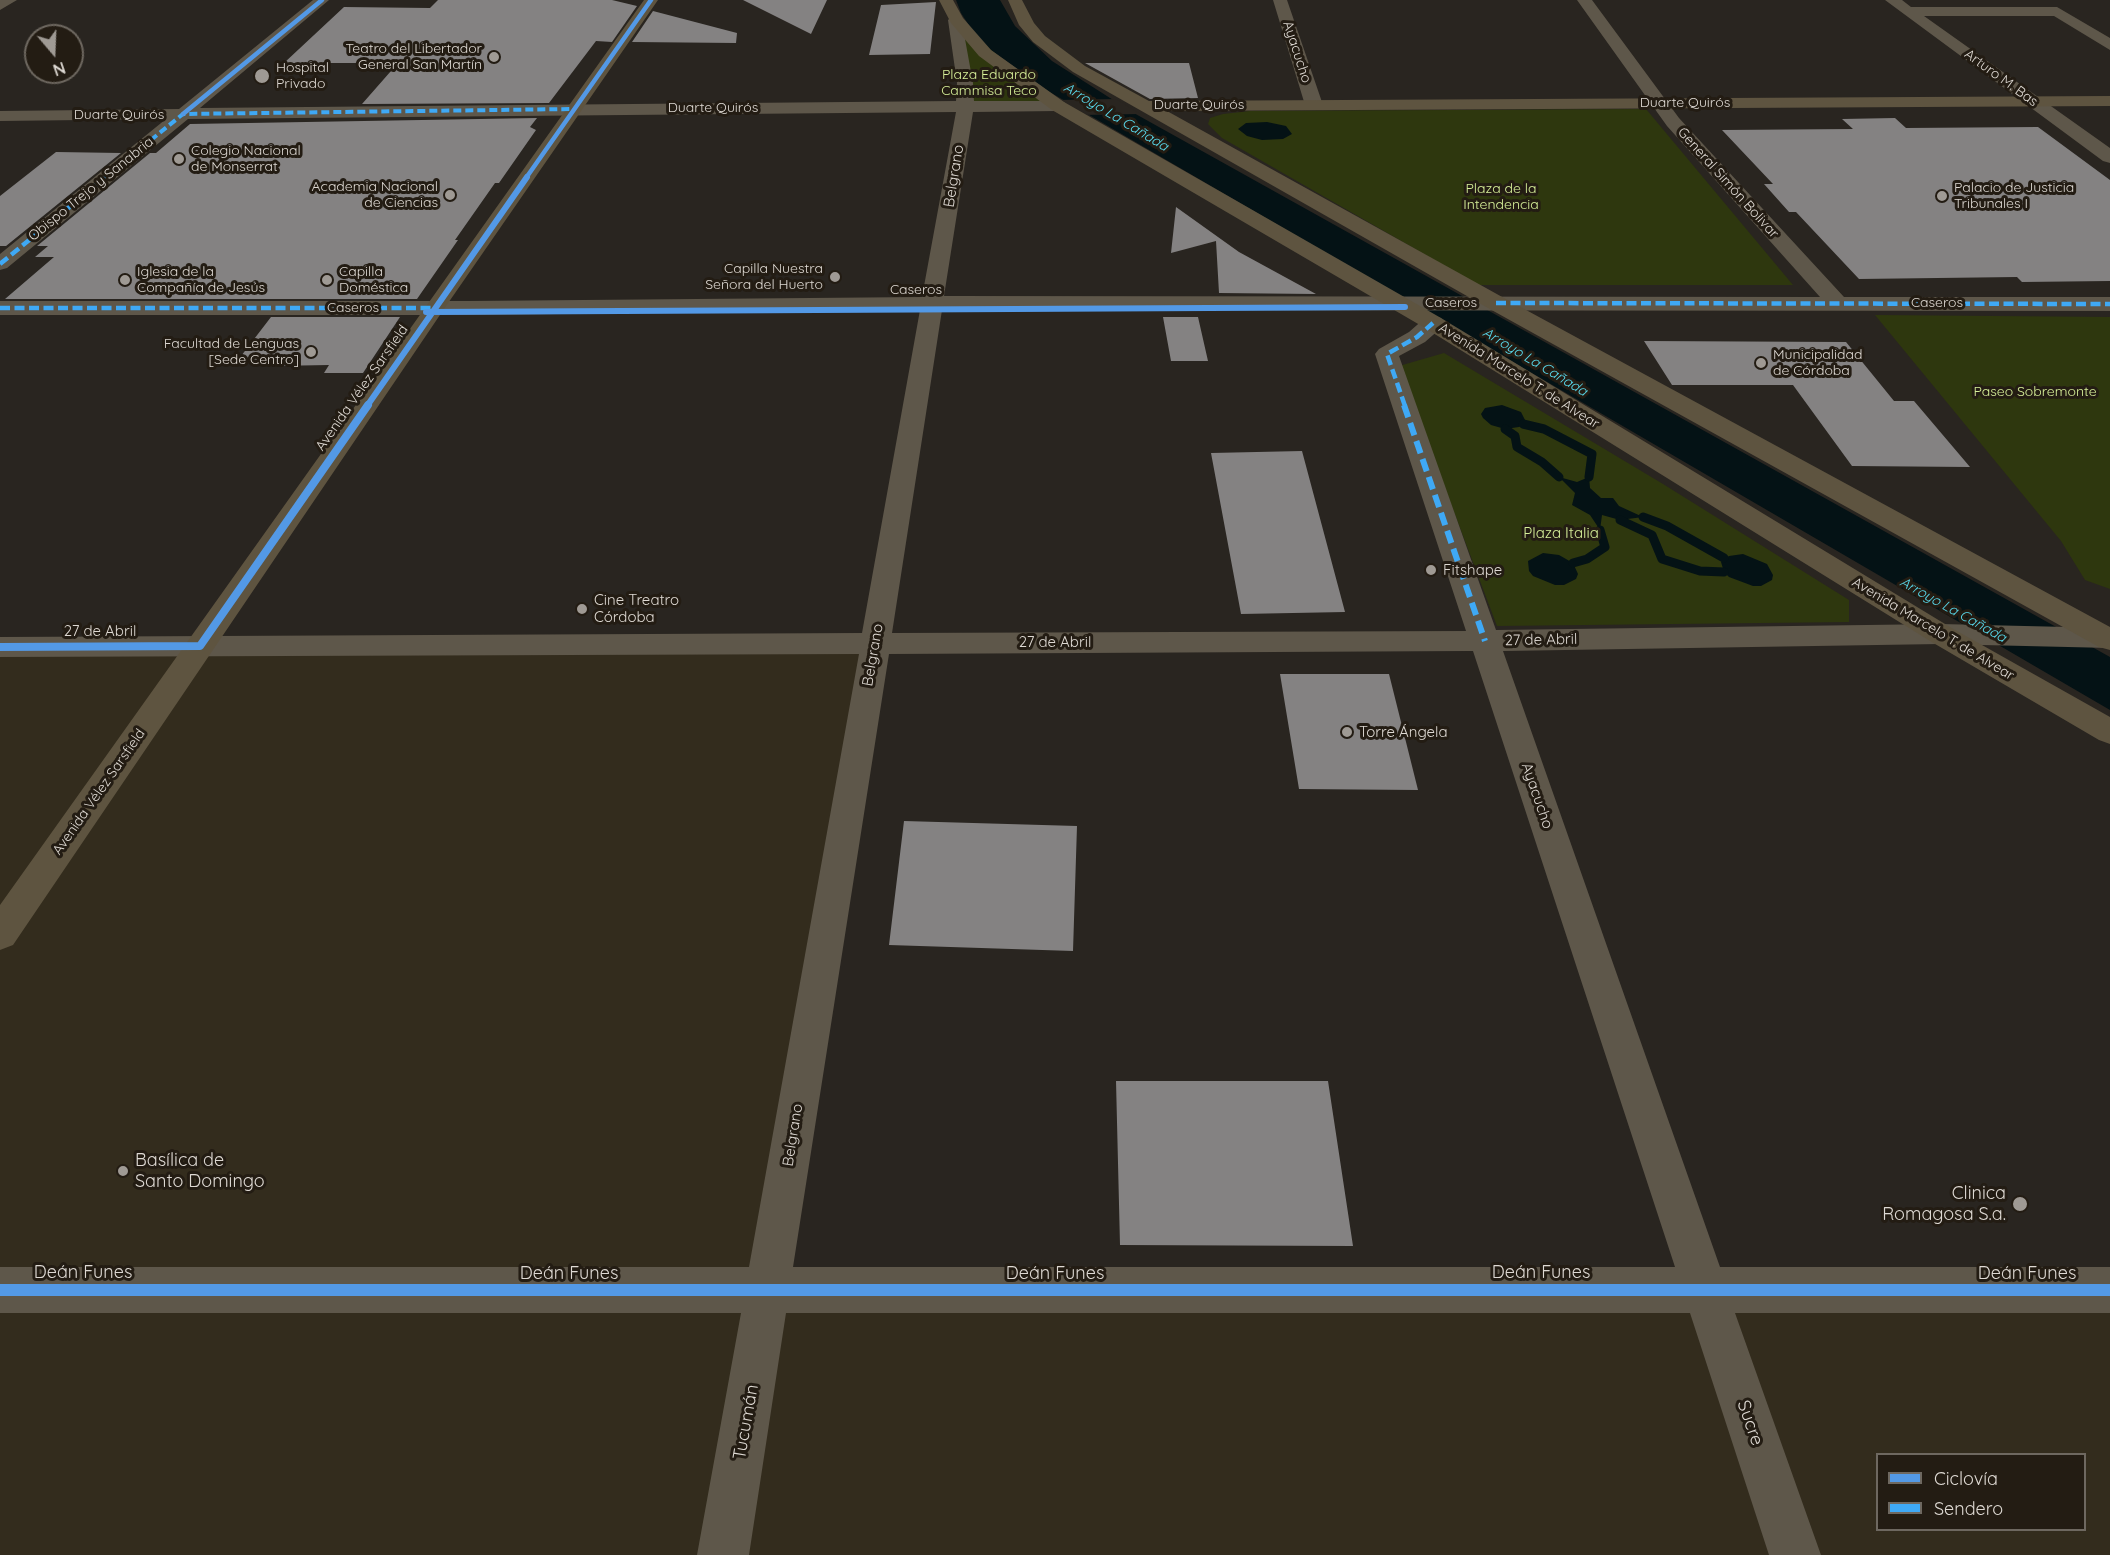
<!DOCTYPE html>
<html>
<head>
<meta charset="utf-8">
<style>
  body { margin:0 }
  #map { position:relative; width:2110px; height:1555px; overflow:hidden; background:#292520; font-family:Quicksand,sans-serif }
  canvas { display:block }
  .legend { position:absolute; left:1876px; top:1453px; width:210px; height:78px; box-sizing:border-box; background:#231c13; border:2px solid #6e6860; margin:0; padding:8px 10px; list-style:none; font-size:18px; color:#ded9d3 }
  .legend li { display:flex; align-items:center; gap:12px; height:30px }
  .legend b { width:30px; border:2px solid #6e6860 }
  .north { position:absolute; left:24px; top:24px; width:60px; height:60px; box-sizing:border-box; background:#231c13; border:2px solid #6e6860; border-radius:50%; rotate:161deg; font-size:16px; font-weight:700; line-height:24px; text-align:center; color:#ded9d3 }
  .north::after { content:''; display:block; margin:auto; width:21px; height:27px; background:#9f9a94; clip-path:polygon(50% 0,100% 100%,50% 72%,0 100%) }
</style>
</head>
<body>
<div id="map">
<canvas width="2110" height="1555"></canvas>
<ul class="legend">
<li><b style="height:8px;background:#5399e6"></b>Ciclovía</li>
<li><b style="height:8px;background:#3fa9f5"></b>Sendero</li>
</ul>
<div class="north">N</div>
</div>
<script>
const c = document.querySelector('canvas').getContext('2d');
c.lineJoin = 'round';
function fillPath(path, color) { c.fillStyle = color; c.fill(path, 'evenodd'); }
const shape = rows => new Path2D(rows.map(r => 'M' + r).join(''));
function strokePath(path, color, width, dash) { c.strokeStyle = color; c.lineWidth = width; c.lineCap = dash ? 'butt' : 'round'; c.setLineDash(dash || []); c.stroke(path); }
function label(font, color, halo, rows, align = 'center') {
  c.font = font + ' Quicksand,sans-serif'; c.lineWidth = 6; c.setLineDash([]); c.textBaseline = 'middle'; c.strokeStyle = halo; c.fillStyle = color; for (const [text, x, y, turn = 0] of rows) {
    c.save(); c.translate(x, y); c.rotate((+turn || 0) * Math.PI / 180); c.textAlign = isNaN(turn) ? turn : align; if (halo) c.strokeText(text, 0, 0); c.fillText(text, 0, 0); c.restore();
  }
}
const commercial = shape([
  [876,643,768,1290,2110,1290,2110,1555,0,1555,0,647],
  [1878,1454,2084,1454,2084,1530,1878,1530]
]);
const green = shape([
  [956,20,1058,106,965,107],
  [1646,109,1793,285,1478,285,1222,138,1208,124,1210,118,1223,114,1250,111],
  [1875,315,2110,317,2110,589,2085,580,2061,541],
  [1444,353,1663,484,1849,600,1849,622,1497,626,1399,366]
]);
const water = shape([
  [956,0,1000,0,1015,26,1052,61,1132,112,2110,657,2110,710,1048,91,991,50,974,33,961,13],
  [1267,122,1286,126,1292,134,1283,139,1262,140,1247,136,1238,129,1246,123],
  [1502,405,1521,412,1525,420,1523,424,1519,427,1505,429,1491,425,1483,418,1481,414,1485,408],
  [1559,477,1577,482,1589,477,1590,488,1601,498,1613,498,1619,506,1643,517,1620,520,1602,515,1600,530,1590,515,1572,505,1575,493],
  [1543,553,1559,555,1573,563,1578,574,1576,579,1564,585,1555,585,1533,576,1529,571,1528,561],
  [1743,554,1767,564,1773,575,1772,580,1761,586,1753,586,1729,577,1724,572,1721,562,1729,556]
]);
const pier = shape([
  [1116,99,1140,114,1082,115,1056,100]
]);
const stream = shape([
  [1523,424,1544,429,1592,454,1589,477],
  [1505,429,1515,436,1517,447,1542,462,1559,477],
  [1643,517,1667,526,1724,558],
  [1620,520,1652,535,1662,559,1700,571,1724,572],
  [1573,563,1587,559,1605,547,1600,530]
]);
const building = shape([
  [438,0,612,0,637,6,612,42,596,41,549,103,362,104,398,63,284,63,344,7,430,8],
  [743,0,827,0,811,34],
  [936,2,930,54,869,55,881,5],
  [653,11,737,33,736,43,632,42],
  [1085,63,1189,63,1198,98,1150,99],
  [537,118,530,127,536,130,499,183,495,183,455,240,458,240,417,299,5,299,54,257,35,257,48,246,37,246,150,153,156,153,190,124],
  [1895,118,1906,128,2038,127,2110,180,2110,281,2022,282,2017,277,1859,279,1796,212,1789,212,1764,184,1773,184,1722,130,1853,129,1842,119],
  [56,152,121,153,6,246,0,246,0,196],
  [1176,207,1239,252,1316,294,1219,293,1216,241,1171,253],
  [271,317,400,317,363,373,324,373,329,365,273,366,278,359,238,360],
  [1163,317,1198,317,1208,361,1171,361],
  [1644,341,1846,342,1894,401,1914,401,1970,467,1852,466,1793,385,1672,385],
  [1302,451,1345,612,1241,614,1211,453],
  [1280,674,1389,674,1418,790,1299,789],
  [904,821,1077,826,1073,951,889,945],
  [1116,1081,1328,1081,1353,1246,1120,1245]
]);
const minor = shape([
  [0,0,17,0,0,10,0,0],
  [313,0,329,0,200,108,956,101,957,83,948,20,951,17,961,17,973,83,974,101,1058,101,1064,102,1067,106,1064,110,1058,111,973,112,944,296,1820,297,1667,126,1577,0,1592,0,1679,118,1844,297,2110,297,2110,311,942,310,892,633,1466,631,1375,354,1379,349,1409,332,1425,318,1433,316,1441,318,1444,323,1441,328,1425,342,1399,356,1496,630,1940,624,2110,628,2110,648,1940,644,1503,651,1720,1267,2110,1267,2110,1313,1735,1313,1821,1555,1769,1555,1690,1313,786,1313,749,1555,697,1555,741,1313,0,1313,0,1267,749,1267,859,654,0,657,0,637,862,633,920,310,469,315,0,315,0,301,469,301,922,297,956,112,188,119,7,268,0,270,0,254,166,119,0,121,0,111,179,109,313,0],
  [1468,651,1473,651,1675,1267,793,1267,889,654,1468,651],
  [1273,0,1287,0,1323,105,1320,109,1308,109,1305,105,1273,0],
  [1885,0,1902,0,1911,7,2057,7,2110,38,2110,50,2054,16,1924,16,2110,148,2110,163,2103,161,1885,0]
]);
const major = shape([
  [644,0,658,0,444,309,13,945,0,950,0,905,644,0],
  [939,0,953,0,963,18,991,50,1064,102,1441,318,1950,627,2110,717,2110,744,2099,740,1930,641,1425,328,1052,110,979,56,951,23,939,0],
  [1008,0,1022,0,1034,23,1045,36,1085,66,1149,101,2110,96,2110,106,1167,111,1504,298,2110,627,2110,650,2099,647,1488,308,1073,72,1033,42,1019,25,1008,0]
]);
const quietFar2 = shape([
  [104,178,183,114,574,109]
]);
const quietFar1 = shape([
  [0,264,106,177],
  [1496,303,2110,304],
  [0,308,431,308],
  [1405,406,1387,354,1417,337,1433,323]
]);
const quiet = shape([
  [1404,405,1485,641]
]);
const cyclewayFar3 = shape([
  [183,114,322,0],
  [526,178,651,0]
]);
const cyclewayFar2 = shape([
  [426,312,1405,307],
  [367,406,527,177]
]);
const cyclewayFar1 = shape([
  [0,647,200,646,368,405]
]);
const cycleway = shape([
  [0,1290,2110,1290]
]);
const markers = [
  [494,57,6,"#9f9a94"],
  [262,76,8,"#9f9a94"],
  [179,159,6,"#9f9a94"],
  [450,195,6,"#9f9a94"],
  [1942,196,6,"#9f9a94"],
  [835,277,6,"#9f9a94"],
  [125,280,6,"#9f9a94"],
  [327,280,6,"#9f9a94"],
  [311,352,6,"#9f9a94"],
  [1761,363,6,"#9f9a94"],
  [1431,570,6,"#9f9a94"],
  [582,609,6,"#9f9a94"],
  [1347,732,6,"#9f9a94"],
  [123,1171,6,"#9f9a94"],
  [2020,1204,8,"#9f9a94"]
];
const farPoinames = [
  ["Teatro del Libertador",482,49,"right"],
  ["General San Martín",482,65,"right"],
  ["Hospital",276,68],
  ["Privado",276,84],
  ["Colegio Nacional",191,151],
  ["de Monserrat",191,167],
  ["Academia Nacional",438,187,"right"],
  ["de Ciencias",438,203,"right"],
  ["Palacio de Justicia",1954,188],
  ["Tribunales I",1954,204],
  ["Capilla Nuestra",823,269,"right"],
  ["Señora del Huerto",823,285,"right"],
  ["Iglesia de la",137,272],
  ["Compañía de Jesús",137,288],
  ["Capilla",339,272],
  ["Doméstica",339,288],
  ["Facultad de Lenguas",299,344,"right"],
  ["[Sede Centro]",299,360,"right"],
  ["Municipalidad",1773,355],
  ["de Córdoba",1773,371]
];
const farStreetnames = [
  ["Ayacucho",1297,52,72],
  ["Arturo M. Bas",2001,78,36],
  ["Duarte Quirós",1685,103],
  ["Duarte Quirós",1199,105],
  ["Duarte Quirós",713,108],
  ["Duarte Quirós",119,115],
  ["General Simón Bolivar",1728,183,48],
  ["Obispo Trejo y Sanabria",91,189,-39],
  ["Caseros",916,290],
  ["Caseros",1451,303],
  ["Caseros",1937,303],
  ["Caseros",353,308],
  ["Avenida Marcelo T. de Alvear",1519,376,32],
  ["Avenida Vélez Sarsfield",362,388,-55],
  ["Avenida Marcelo T. de Alvear",1933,629,31],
  ["Avenida Vélez Sarsfield",99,792,-55]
];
const farParknames = [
  ["Plaza Eduardo",989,75],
  ["Cammisa Teco",989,91],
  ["Plaza de la",1501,189],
  ["Intendencia",1501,205],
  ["Paseo Sobremonte",2035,392]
];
const farWaternames = [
  ["Arroyo La Cañada",1116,117,31],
  ["Arroyo La Cañada",1535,362,31],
  ["Arroyo La Cañada",1953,610,29]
];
const streetNames = [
  ["Belgrano",954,176,-81],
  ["27 de Abril",100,631],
  ["27 de Abril",1541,640,-1],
  ["27 de Abril",1055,642],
  ["Belgrano",873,655,-80],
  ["Ayacucho",1537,796,71],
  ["Belgrano",793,1135,-81]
];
const parkNames = [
  ["Plaza Italia",1561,533]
];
const poiNames = [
  ["Fitshape",1443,570],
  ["Cine Treatro",594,600],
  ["Córdoba",594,617],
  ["Torre Ángela",1359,732]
];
const nearPoinames = [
  ["Basílica de",135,1161],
  ["Santo Domingo",135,1182],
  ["Clinica",2006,1194,"right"],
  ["Romagosa S.a.",2006,1215,"right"]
];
const nearStreetnames = [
  ["Deán Funes",83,1273],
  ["Deán Funes",1541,1273],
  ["Deán Funes",569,1274],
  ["Deán Funes",1055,1274],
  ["Deán Funes",2027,1274],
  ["Tucumán",746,1422,-80],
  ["Sucre",1750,1423,71]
];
fillPath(commercial, '#332c1d');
fillPath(green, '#2e370e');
fillPath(water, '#041215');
fillPath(pier, '#292520');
strokePath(stream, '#041215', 9);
fillPath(building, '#848282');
fillPath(minor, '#5e574a');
fillPath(major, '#5e5440');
strokePath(quietFar2, '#3fa9f5', 4, [8, 4]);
strokePath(quietFar1, '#3fa9f5', 4.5, [10, 4.5]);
strokePath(quiet, '#3fa9f5', 6, [13, 6]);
strokePath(cyclewayFar3, '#5399e6', 4.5);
strokePath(cyclewayFar2, '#5399e6', 6);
strokePath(cyclewayFar1, '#5399e6', 8);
strokePath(cycleway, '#5399e6', 12);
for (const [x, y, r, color] of markers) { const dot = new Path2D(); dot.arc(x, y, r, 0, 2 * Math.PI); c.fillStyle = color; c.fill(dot); strokePath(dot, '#231c13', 2); }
label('14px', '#ded9d3', '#231c13', farPoinames, 'left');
label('14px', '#ded9d3', '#231c13', farStreetnames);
label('14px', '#d7f099', '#231c13', farParknames);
label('italic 14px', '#58d8eb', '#231c13', farWaternames);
label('15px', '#ded9d3', '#231c13', streetNames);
label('15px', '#d7f099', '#231c13', parkNames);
label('15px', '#ded9d3', '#231c13', poiNames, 'left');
label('18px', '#ded9d3', '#231c13', nearPoinames, 'left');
label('18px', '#ded9d3', '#231c13', nearStreetnames);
</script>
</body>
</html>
